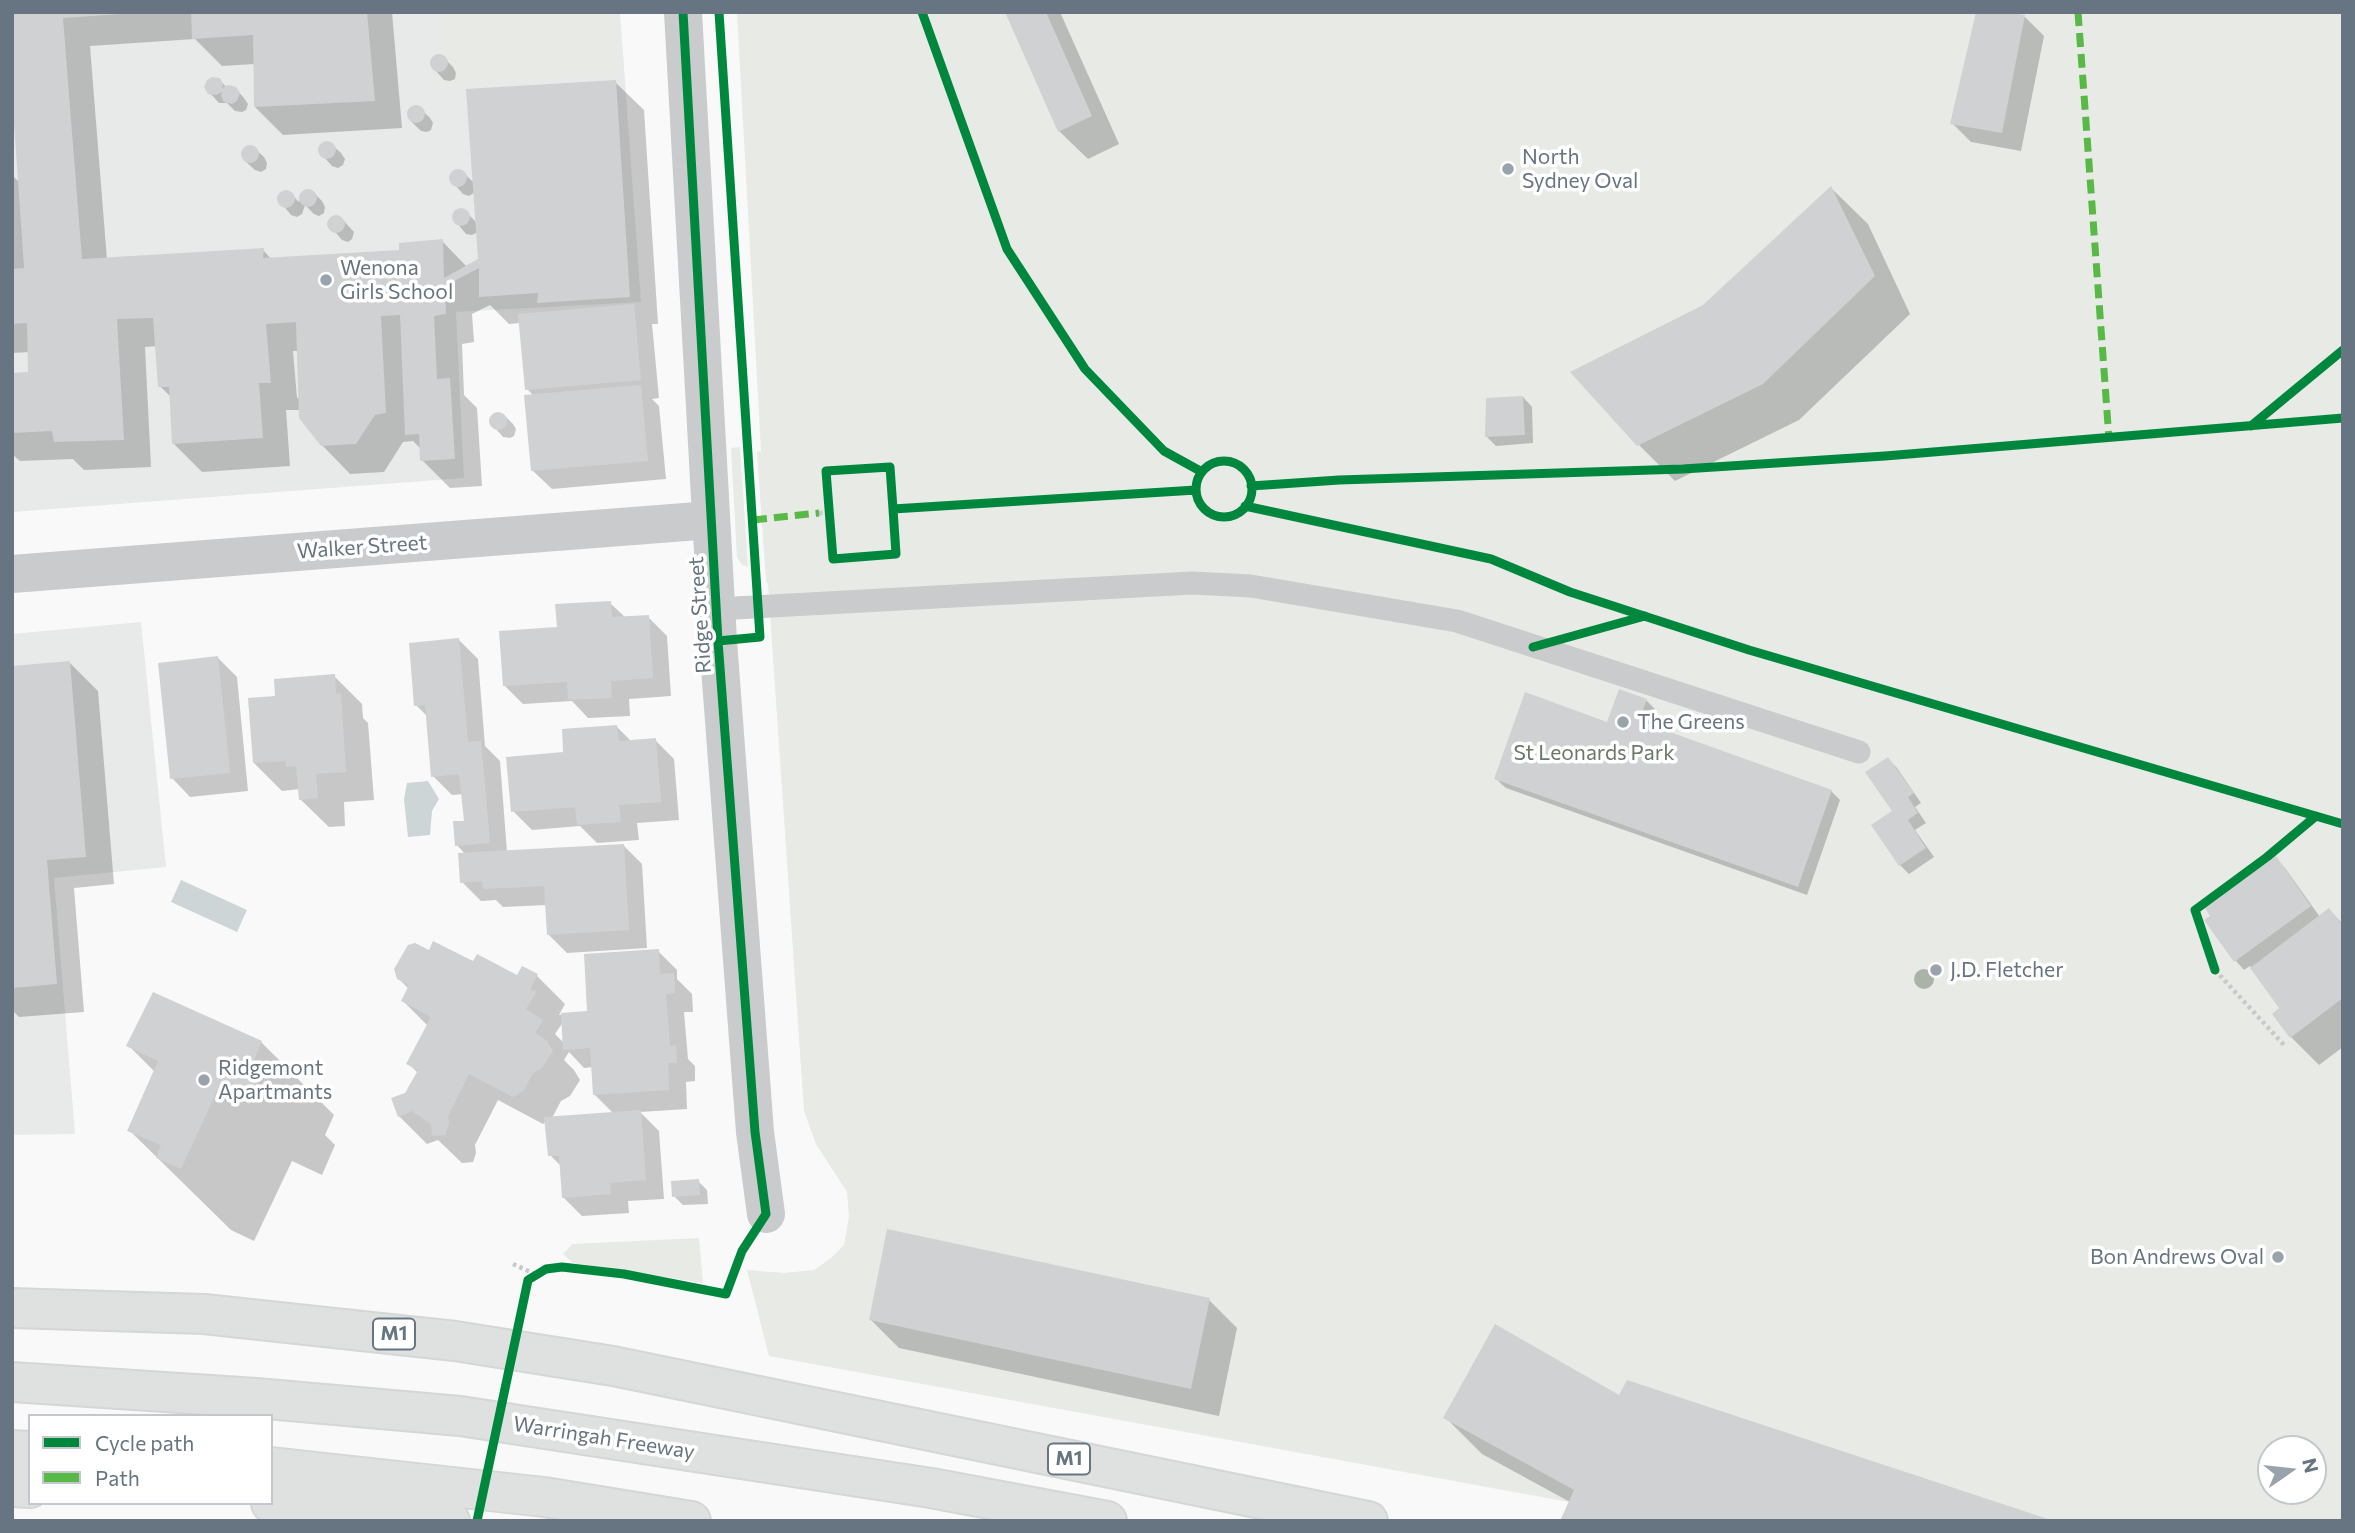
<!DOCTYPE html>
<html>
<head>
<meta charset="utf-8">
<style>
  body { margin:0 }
  #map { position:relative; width:2355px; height:1533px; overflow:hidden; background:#f9f9f9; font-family:Commissioner,sans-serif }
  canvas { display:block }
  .frame { position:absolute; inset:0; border:14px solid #667581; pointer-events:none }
  .legend { position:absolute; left:28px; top:1414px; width:245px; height:91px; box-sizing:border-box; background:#fff; border:2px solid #c2c8cd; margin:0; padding:9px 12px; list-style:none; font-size:21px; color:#667581 }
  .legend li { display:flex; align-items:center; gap:14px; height:35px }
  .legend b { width:35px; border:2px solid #c2c8cd }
  .north { position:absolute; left:2257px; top:1435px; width:70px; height:70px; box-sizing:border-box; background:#fff; border:2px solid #c2c8cd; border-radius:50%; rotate:76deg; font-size:19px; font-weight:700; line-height:28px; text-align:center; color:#667581 }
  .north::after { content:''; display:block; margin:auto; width:24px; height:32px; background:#99a3ab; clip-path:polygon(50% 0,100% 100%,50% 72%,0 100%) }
</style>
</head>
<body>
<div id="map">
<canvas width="2355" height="1533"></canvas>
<div class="frame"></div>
<ul class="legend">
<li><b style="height:9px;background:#00873e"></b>Cycle path</li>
<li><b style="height:9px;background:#58b947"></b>Path</li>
</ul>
<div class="north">N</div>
</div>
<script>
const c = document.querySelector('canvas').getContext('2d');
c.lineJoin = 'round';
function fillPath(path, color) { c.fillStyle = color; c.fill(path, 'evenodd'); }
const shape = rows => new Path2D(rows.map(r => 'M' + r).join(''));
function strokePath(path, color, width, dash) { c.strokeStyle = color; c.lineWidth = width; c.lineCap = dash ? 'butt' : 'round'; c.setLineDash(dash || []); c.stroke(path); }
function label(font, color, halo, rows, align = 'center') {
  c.font = font + ' Commissioner,sans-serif'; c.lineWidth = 7; c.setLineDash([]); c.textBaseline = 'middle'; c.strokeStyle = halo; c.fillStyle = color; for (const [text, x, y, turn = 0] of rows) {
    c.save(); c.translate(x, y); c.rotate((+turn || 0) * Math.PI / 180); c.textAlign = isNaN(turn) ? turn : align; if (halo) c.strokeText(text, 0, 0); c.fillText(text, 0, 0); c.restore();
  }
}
const built = shape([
  [12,12,620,12,641,302,456,312,464,478,12,512],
  [141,622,166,867,54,878,75,1134,12,1135,12,634]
]);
const green = shape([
  [436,12,612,12,617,73,442,87],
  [737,12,2343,12,2343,1521,1673,1521,769,1356,747,1270,784,1273,814,1270,831,1258,844,1245,849,1217,847,1192,816,1144,804,1111,768,584,766,581,757,452,761,451],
  [2271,1449,2313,1449,2313,1491,2271,1491],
  [740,447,748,567,742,565,737,557,731,448],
  [699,1238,703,1283,573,1263,563,1254,572,1244]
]);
const water = shape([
  [428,781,439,799,432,811,430,835,408,837,404,799,407,783],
  [181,880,247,910,237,932,171,902]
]);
const shadow = shape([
  [12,12,392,12,402,128,283,135,255,107,255,64,222,66,195,39,90,46,107,260,263,250,272,260,401,252,442,241,467,267,479,260,478,232,472,235,466,234,453,218,454,212,459,210,465,211,477,223,475,192,469,196,463,194,450,179,452,173,457,170,463,172,474,183,615,82,644,110,658,324,652,324,659,398,652,399,659,406,666,479,552,489,533,471,534,396,527,389,520,323,509,324,490,305,472,314,474,342,462,344,464,395,477,408,482,486,450,488,422,460,421,449,413,441,403,442,384,472,350,474,322,445,301,410,286,410,290,466,202,472,173,443,171,397,160,386,157,346,145,347,151,467,84,470,73,459,20,461,12,454,12,374,30,374,30,352,12,353,12,175,20,183],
  [293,351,299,351,300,398,297,398],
  [1007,12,1060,12,1119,144,1088,159,1059,131],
  [1990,12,2025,17,2044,36,2021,151,1971,142,1952,123],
  [438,56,443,57,453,67,456,73,455,79,450,81,444,80,435,70,431,65,433,58],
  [219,79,227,88,235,88,244,98,248,104,246,110,242,112,235,111,227,103,219,103,210,93],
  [414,107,420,108,430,118,433,123,431,130,427,132,421,131,411,121,408,116,410,109],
  [326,142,331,144,341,153,345,159,343,165,338,168,332,166,323,156,319,151,321,144],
  [248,146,254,148,264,157,267,163,266,169,261,172,255,170,245,161,242,155,243,149],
  [1831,188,1868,224,1910,314,1799,420,1675,481,1638,444,1704,306],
  [307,190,312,191,322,201,325,207,324,213,319,216,314,214,305,205,302,214,297,217,291,215,279,200,280,194,285,191,290,193,299,202,302,193],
  [335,216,341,218,354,232,352,239,348,242,342,240,329,225,331,219],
  [1523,397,1532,407,1533,443,1496,446,1487,437],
  [497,413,503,414,513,424,516,429,514,436,510,438,503,437,494,427,491,422,492,415],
  [610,603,626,618,648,617,667,636,671,696,629,699,630,716,588,718,572,701,523,704,504,685],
  [459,640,478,659,485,746,500,761,507,852,623,845,642,864,647,948,567,953,548,934,547,905,503,907,496,900,481,901,462,882,466,855,457,845,465,822,463,794,452,795,433,776,428,717,416,705],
  [218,658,237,677,248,791,190,797,172,778],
  [70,663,98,691,114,884,74,888,84,1012,19,1017,12,1010,12,667],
  [334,676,362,704,363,718,368,723,374,800,344,802,345,826,329,827,300,799,300,789,282,791,254,763,277,697],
  [1646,700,1655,709,1649,727,1831,791,1840,800,1807,895,1506,788,1496,779,1609,724],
  [617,727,632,742,655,740,674,759,679,820,637,823,639,840,597,843,580,826,532,830,513,811],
  [1888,759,1897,768,1921,803,1915,807,1926,823,1915,830,1934,857,1909,874,1900,865],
  [2276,859,2285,868,2320,917,2329,910,2343,924,2343,1047,2319,1065,2291,1037,2282,1009,2250,966,2244,970,2236,961],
  [658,951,677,970,677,979,692,994,693,1012,684,1012,688,1059,695,1066,695,1081,686,1082,687,1109,640,1112,659,1131,664,1199,628,1201,629,1213,582,1216,563,1197,562,1167,550,1155,547,1121,543,1124,498,1100,475,1145,476,1153,473,1162,462,1163,438,1140,427,1144,399,1116,407,1094,418,1073,408,1063,428,1026,403,1001,409,989,399,979,429,952,518,978,537,976,565,1004,559,1015,589,1013],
  [563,1022,565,1044,555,1034],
  [569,1052,584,1068,593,1067,595,1095,614,1114,552,1118,561,1101,570,1096,580,1080,574,1070,564,1060],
  [261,1042,334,1115,325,1135,335,1145,322,1175,292,1161,254,1241,231,1230,129,1130,155,1072,129,1046],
  [698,1181,707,1190,708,1204,683,1205,674,1196],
  [1209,1300,1237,1328,1219,1416,899,1348,871,1320],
  [1620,1398,1570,1502,1482,1454,1445,1417]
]);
const building = shape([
  [12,12,121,12,121,14,63,18,82,259,264,248,263,258,399,250,399,243,443,239,444,278,478,259,466,89,616,80,630,297,537,303,538,293,479,297,479,268,445,286,446,314,434,316,437,379,450,378,455,459,420,461,419,434,405,435,400,315,381,316,386,413,375,415,356,444,321,446,299,418,296,322,266,324,271,383,259,383,263,438,172,444,169,387,158,387,153,318,117,319,124,440,54,442,52,431,12,433,12,373,28,372,27,323,12,324,12,269,24,268,12,94],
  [191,12,367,12,375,101,254,107,253,35,192,39],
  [1005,12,1046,12,1092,116,1058,132],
  [1976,12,2003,12,2025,15,2002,133,1950,124],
  '430 63a9 9 0 1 1 18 0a9 9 0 1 1-18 0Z',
  [212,77,220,78,223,84,222,88,228,85,236,87,240,93,237,101,232,104,224,102,221,96,222,92,216,95,208,94,204,87,207,80],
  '407 114a9 9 0 1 1 18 0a9 9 0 1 1-18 0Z',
  '318 150a9 9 0 1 1 18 0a9 9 0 1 1-18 0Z',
  '241 154a9 9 0 1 1 18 0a9 9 0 1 1-18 0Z',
  '449 178a9 9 0 1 1 18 0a9 9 0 1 1-18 0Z',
  [1831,186,1875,276,1763,384,1637,446,1570,372,1703,305],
  '299 198a9 9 0 1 1 18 0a9 9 0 1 1-18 0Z',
  '277 199a9 9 0 1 1 18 0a9 9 0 1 1-18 0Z',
  '452 217a9 9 0 1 1 18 0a9 9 0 1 1-18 0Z',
  '327 224a9 9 0 1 1 18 0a9 9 0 1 1-18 0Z',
  [634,304,641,380,525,390,518,314],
  [641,385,648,461,531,471,524,395],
  [1523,396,1525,435,1485,437,1486,398],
  '489 421a9 9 0 1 1 18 0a9 9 0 1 1-18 0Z',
  [611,601,612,617,649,615,653,678,611,681,612,698,568,700,567,682,503,686,499,631,557,627,555,604],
  [459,638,468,742,481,741,490,843,455,846,453,821,464,821,459,774,431,777,425,705,414,706,409,643],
  [218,656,230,773,170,779,158,663],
  [70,661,86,857,47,860,57,984,12,988,12,666],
  [335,674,336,694,341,693,346,772,316,774,318,798,299,800,296,766,286,767,286,761,253,763,248,698,275,696,274,679],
  [1619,689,1647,699,1639,721,1832,790,1798,887,1494,779,1525,692,1607,722],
  [617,725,619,741,656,738,661,802,619,805,621,822,577,825,575,807,511,812,506,757,563,752,562,729],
  [1888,757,1914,793,1908,797,1918,813,1908,820,1926,848,1899,866,1871,825,1892,811,1865,772],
  [624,844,629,930,547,935,544,886,483,889,482,881,460,883,458,853],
  [2276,856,2311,906,2234,962,2204,920,2210,916,2205,908],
  [2329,908,2343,926,2343,998,2290,1038,2272,1014,2279,1008,2250,968],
  [433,941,473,961,477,954,517,975,522,966,538,974,530,990,537,991,526,1009,543,1020,535,1033,546,1040,553,1051,542,1068,533,1073,524,1090,513,1097,469,1074,448,1116,449,1124,445,1135,432,1136,431,1124,412,1111,398,1117,391,1098,405,1093,418,1070,406,1064,431,1017,401,1001,409,985,397,979,394,969,408,945,415,943,429,950],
  [659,949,660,974,674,973,675,993,666,994,670,1046,676,1045,677,1063,668,1063,669,1090,593,1095,590,1048,563,1050,561,1013,587,1011,584,954],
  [153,992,262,1041,252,1065,263,1070,249,1104,218,1089,181,1169,156,1158,161,1145,127,1131,158,1061,126,1046],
  [641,1110,646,1180,610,1183,611,1194,562,1198,559,1156,548,1156,544,1117],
  [699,1179,700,1195,672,1197,671,1181],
  [887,1229,1210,1298,1191,1389,869,1320],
  [1495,1324,1619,1395,1627,1380,2054,1521,1560,1521,1574,1490,1443,1418]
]);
const path = shape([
  [819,513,823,513],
  [2215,970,2284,1045],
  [513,1264,535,1274]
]);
const service = shape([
  [717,609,1192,583,1251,586,1457,621,1859,752]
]);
const minor = shape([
  [683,12,718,641,755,1132,766,1214]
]);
const tertiary = shape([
  [12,574,711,520]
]);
const motorway = shape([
  [12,1308,204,1314,455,1341,613,1366,1368,1521],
  [12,1382,256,1398,460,1416,931,1488,1107,1521],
  [12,1450,30,1451],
  [271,1467,544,1497,691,1521],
  [12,1487,30,1488],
  [271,1503,303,1504,450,1521]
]);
const quiet = shape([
  [2078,12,2109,439],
  [753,520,819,513]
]);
const cycleway = shape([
  [922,12,1007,249,1085,369,1164,451,1202,472],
  [2251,426,2343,350],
  '1196 489a28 28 0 1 1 56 0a28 28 0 1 1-56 0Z',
  [1251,486,1339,480,1683,469,1885,456,2343,418],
  [1245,506,1491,559,1570,592,1749,650,2343,824],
  [893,509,896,554,833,559,826,471,890,467,893,509,1196,490],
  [718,641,760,637,719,12],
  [1533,647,1645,616],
  [2215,970,2195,910,2267,857,2316,816],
  [477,1521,528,1280,546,1269,562,1267,624,1274,726,1294,742,1251,766,1214,755,1132,718,641,683,12]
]);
const trees = [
  [1924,979]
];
const markers = [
  [1508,169,7,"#99a3ab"],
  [326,280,7,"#99a3ab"],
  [1623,722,7,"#99a3ab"],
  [1936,970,7,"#99a3ab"],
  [204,1080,7,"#99a3ab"],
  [2278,1257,7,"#99a3ab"]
];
const shields = [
  [394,1334,42],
  [1069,1459,42]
];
const shieldNames = [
  ["M1",394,1334],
  ["M1",1069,1459]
];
const poiNames = [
  ["North",1522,157],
  ["Sydney Oval",1522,181],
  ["Wenona",340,268],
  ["Girls School",340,292],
  ["The Greens",1637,722],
  ["J.D. Fletcher",1950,970],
  ["Ridgemont",218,1068],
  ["Apartmants",218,1092],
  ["Bon Andrews Oval",2264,1257,"right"]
];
const streetNames = [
  ["Walker Street",362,547,-4],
  ["Ridge Street",700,615,-94],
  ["Warringah Freeway",604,1438,9]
];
const parkNames = [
  ["St Leonards Park",1594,753]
];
fillPath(built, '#e8e9e9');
fillPath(green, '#e8eae6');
fillPath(water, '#cdd5d7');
fillPath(shadow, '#0003');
fillPath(building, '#d0d1d2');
strokePath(motorway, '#d5d6d6', 42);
strokePath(path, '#c8c9ca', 4.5, [3.5, 3.5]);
strokePath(service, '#cacbcc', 23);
strokePath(minor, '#cacbcc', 38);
strokePath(tertiary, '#cacbcc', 38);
strokePath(motorway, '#dfe0e0', 38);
strokePath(quiet, '#58b947', 7, [14, 7]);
strokePath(cycleway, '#00873e', 9);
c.fillStyle = '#aab3a8';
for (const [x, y] of trees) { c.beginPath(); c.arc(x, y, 10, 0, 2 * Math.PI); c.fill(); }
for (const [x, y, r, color] of markers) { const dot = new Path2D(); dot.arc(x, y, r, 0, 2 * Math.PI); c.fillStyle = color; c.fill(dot); strokePath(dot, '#fff', 2.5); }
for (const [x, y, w] of shields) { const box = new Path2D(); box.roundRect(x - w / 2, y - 15.5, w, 31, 5); c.fillStyle = '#fff'; c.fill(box); strokePath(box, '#667581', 2); }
label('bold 19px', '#667581', null, shieldNames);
label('21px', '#667581', '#fff', poiNames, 'left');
label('21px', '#667581', '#fff', streetNames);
label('21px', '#697965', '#fff', parkNames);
</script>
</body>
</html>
